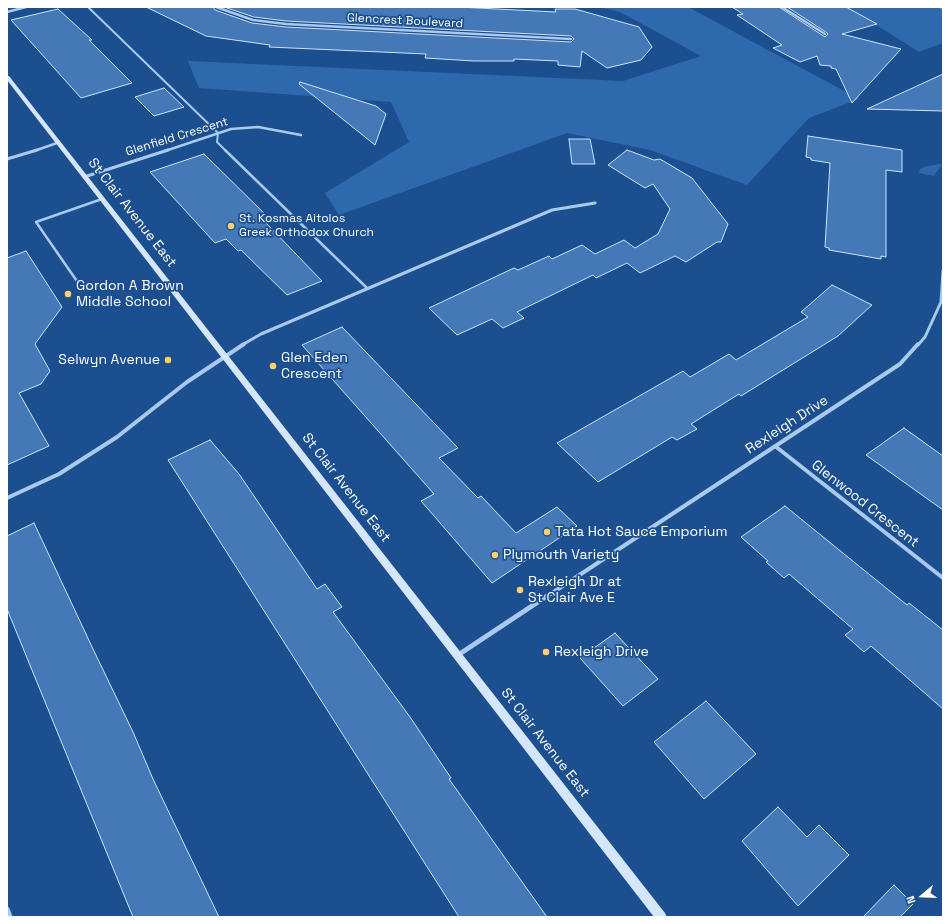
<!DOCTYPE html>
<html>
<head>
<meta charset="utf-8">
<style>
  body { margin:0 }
  #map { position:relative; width:950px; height:924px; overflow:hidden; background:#1b4f8f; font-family:"Space Grotesk",sans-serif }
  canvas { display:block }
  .frame { position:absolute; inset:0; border:8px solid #fff; pointer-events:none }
  .north { position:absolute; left:902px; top:876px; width:40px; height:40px; -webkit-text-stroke:3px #1b4f8f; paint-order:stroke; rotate:251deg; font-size:11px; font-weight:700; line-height:16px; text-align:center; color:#fff }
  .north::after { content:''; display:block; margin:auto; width:14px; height:18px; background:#fff; clip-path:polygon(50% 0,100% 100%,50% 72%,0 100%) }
</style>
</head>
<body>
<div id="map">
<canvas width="950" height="924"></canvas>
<div class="frame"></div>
<div class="north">N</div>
</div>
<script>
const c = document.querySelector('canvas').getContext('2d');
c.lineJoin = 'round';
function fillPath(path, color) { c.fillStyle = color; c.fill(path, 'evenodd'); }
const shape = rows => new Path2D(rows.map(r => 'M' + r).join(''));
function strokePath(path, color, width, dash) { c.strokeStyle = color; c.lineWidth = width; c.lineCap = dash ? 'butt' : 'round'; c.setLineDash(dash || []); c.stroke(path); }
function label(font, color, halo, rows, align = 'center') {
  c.font = font + ' "Space Grotesk",sans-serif'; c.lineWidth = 3.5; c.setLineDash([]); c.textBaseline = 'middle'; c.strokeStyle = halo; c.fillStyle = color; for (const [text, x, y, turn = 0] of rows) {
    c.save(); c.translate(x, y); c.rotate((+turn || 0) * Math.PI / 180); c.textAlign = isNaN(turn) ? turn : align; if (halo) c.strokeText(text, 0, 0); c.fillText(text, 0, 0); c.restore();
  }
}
const green = shape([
  [599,7,688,7,859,99,809,118,747,185,650,150,567,133,339,215,325,193,409,142,391,102,199,88,188,61,623,81,701,56,620,12],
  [848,7,943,7,943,43,919,52],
  [938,164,942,164,934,176,919,173,920,169,924,167]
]);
const stream = shape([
  [938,7,943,7,943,9,939,8,938,7]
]);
const building = shape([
  [146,7,213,7,215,10,252,23,286,27,571,42,574,39,571,36,286,21,254,17,224,7,458,7,556,12,555,9,575,9,639,27,652,47,641,60,607,68,582,51,580,67,558,65,558,61,514,59,514,61,474,61,425,58,426,54,269,47,270,45,206,36,146,7],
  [732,7,779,7,825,37,828,34,826,32,787,7,846,7,877,24,842,34,901,49,852,103,836,69,831,68,831,66,820,65,817,56,800,62,773,48,782,45,737,15,743,14,732,7],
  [58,9,92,40,89,40,132,83,81,98,11,20,58,9],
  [943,74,943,111,867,109,943,74],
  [300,82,376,106,386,114,375,145,299,84,300,82],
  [164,88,184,107,154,116,135,97,164,88],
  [808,136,902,150,902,172,886,170,886,257,881,256,881,259,829,250,829,248,825,247,830,163,811,160,811,158,806,157,808,136],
  [569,139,590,139,595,164,572,164,569,139],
  [627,150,654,160,660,159,692,178,728,224,721,242,717,242,686,262,675,256,640,273,627,263,596,278,593,275,517,312,524,318,503,328,492,319,457,335,429,308,514,268,518,270,549,256,552,259,582,245,595,254,624,240,635,248,658,234,670,209,653,184,645,188,608,165,627,150],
  [204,154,272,221,266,223,322,281,287,295,241,250,238,251,226,239,215,243,150,172,204,154],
  [26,251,62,307,35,344,50,371,41,384,19,393,49,446,7,465,7,258,26,251],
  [832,285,872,305,838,336,741,396,739,394,691,424,697,429,677,440,672,437,598,482,557,443,683,371,690,377,729,354,736,360,808,317,801,312,832,285],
  [342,327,458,448,439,458,478,498,481,496,516,533,557,507,577,526,492,583,421,501,434,494,302,345,342,327],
  [904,428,943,456,943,510,866,455,904,428],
  [210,440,239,474,317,589,325,584,342,607,333,612,410,717,451,778,449,779,547,917,459,917,168,460,210,440],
  [785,506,907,605,909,603,943,630,943,709,871,646,864,652,845,635,853,629,789,574,784,578,766,562,768,561,741,537,785,506],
  [34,523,93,649,133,732,153,779,219,917,133,917,7,609,7,536,34,523],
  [615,633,658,679,623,706,580,658,615,633],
  [706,701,756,754,704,799,654,742,706,701],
  [778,807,807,837,819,825,849,855,798,906,742,841,778,807],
  [894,885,913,904,900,917,863,917,894,885]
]);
const serviceFar1 = shape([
  [88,7,218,133,217,142,226,151]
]);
const service = shape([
  [225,150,367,288],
  [81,287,36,222,102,199]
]);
const minorFar3 = shape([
  [216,7,253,20,286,24,571,39],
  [782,7,825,34],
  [7,12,26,7],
  [34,151,57,143],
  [165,151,231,129,258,127,301,135]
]);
const minorFar2 = shape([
  [7,159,37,150],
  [84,177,168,150],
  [242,345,261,334,552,210,595,203],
  [918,345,925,337,941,302,943,271]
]);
const minorFar1 = shape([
  [775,446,943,578],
  [7,498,59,474,117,437,187,382,244,344],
  [546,597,900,364,918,344]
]);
const minor = shape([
  [458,655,547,596],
  [7,909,10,917]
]);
const secondary = shape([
  [7,76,9,76,665,913,667,917,654,917,7,80,7,76]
]);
const markers = [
  [231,226,4,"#ffd166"],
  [68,294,4,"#ffd166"],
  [168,360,4,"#ffd166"],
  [273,366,4,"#ffd166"],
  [547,532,4,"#ffd166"],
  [495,555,4,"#ffd166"],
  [520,590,4,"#ffd166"],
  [546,652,4,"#ffd166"]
];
const farStreetnames = [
  ["Glencrest Boulevard",405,21,3],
  ["Glenfield Crescent",177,137,-17]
];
const farPoinames = [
  ["St. Kosmas Aitolos",239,219],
  ["Greek Orthodox Church",239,233]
];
const streetNames = [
  ["St Clair Avenue East",132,213,52],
  ["Rexleigh Drive",787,425,-33],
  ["St Clair Avenue East",346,488,52],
  ["Glenwood Crescent",865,504,38],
  ["St Clair Avenue East",545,743,52]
];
const poiNames = [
  ["Gordon A Brown",76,286],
  ["Middle School",76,302],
  ["Glen Eden",281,358],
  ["Crescent",281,374],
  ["Selwyn Avenue",160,360,"right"],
  ["Tata Hot Sauce Emporium",555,532],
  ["Plymouth Variety",503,555],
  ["Rexleigh Dr at",528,582],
  ["St Clair Ave E",528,598],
  ["Rexleigh Drive",554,652]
];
fillPath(green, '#2e69ad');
fillPath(stream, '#9cc4f0');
fillPath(building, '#4478b7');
strokePath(building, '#cfe3fa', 1);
strokePath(serviceFar1, '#a9c9ee', 2);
strokePath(service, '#a9c9ee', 2.5);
strokePath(minorFar3, '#a9c9ee', 2.5);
strokePath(minorFar2, '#a9c9ee', 3);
strokePath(minorFar1, '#a9c9ee', 4);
strokePath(minor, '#a9c9ee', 5);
fillPath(secondary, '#d6e6fa');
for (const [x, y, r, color] of markers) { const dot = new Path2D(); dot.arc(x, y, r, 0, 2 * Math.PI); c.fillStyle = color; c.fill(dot); strokePath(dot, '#1b4f8f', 1.5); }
label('12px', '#fff', '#1b4f8f', farStreetnames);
label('12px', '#fff', '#1b4f8f', farPoinames, 'left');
label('14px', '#fff', '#1b4f8f', streetNames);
label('14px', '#fff', '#1b4f8f', poiNames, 'left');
</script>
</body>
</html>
